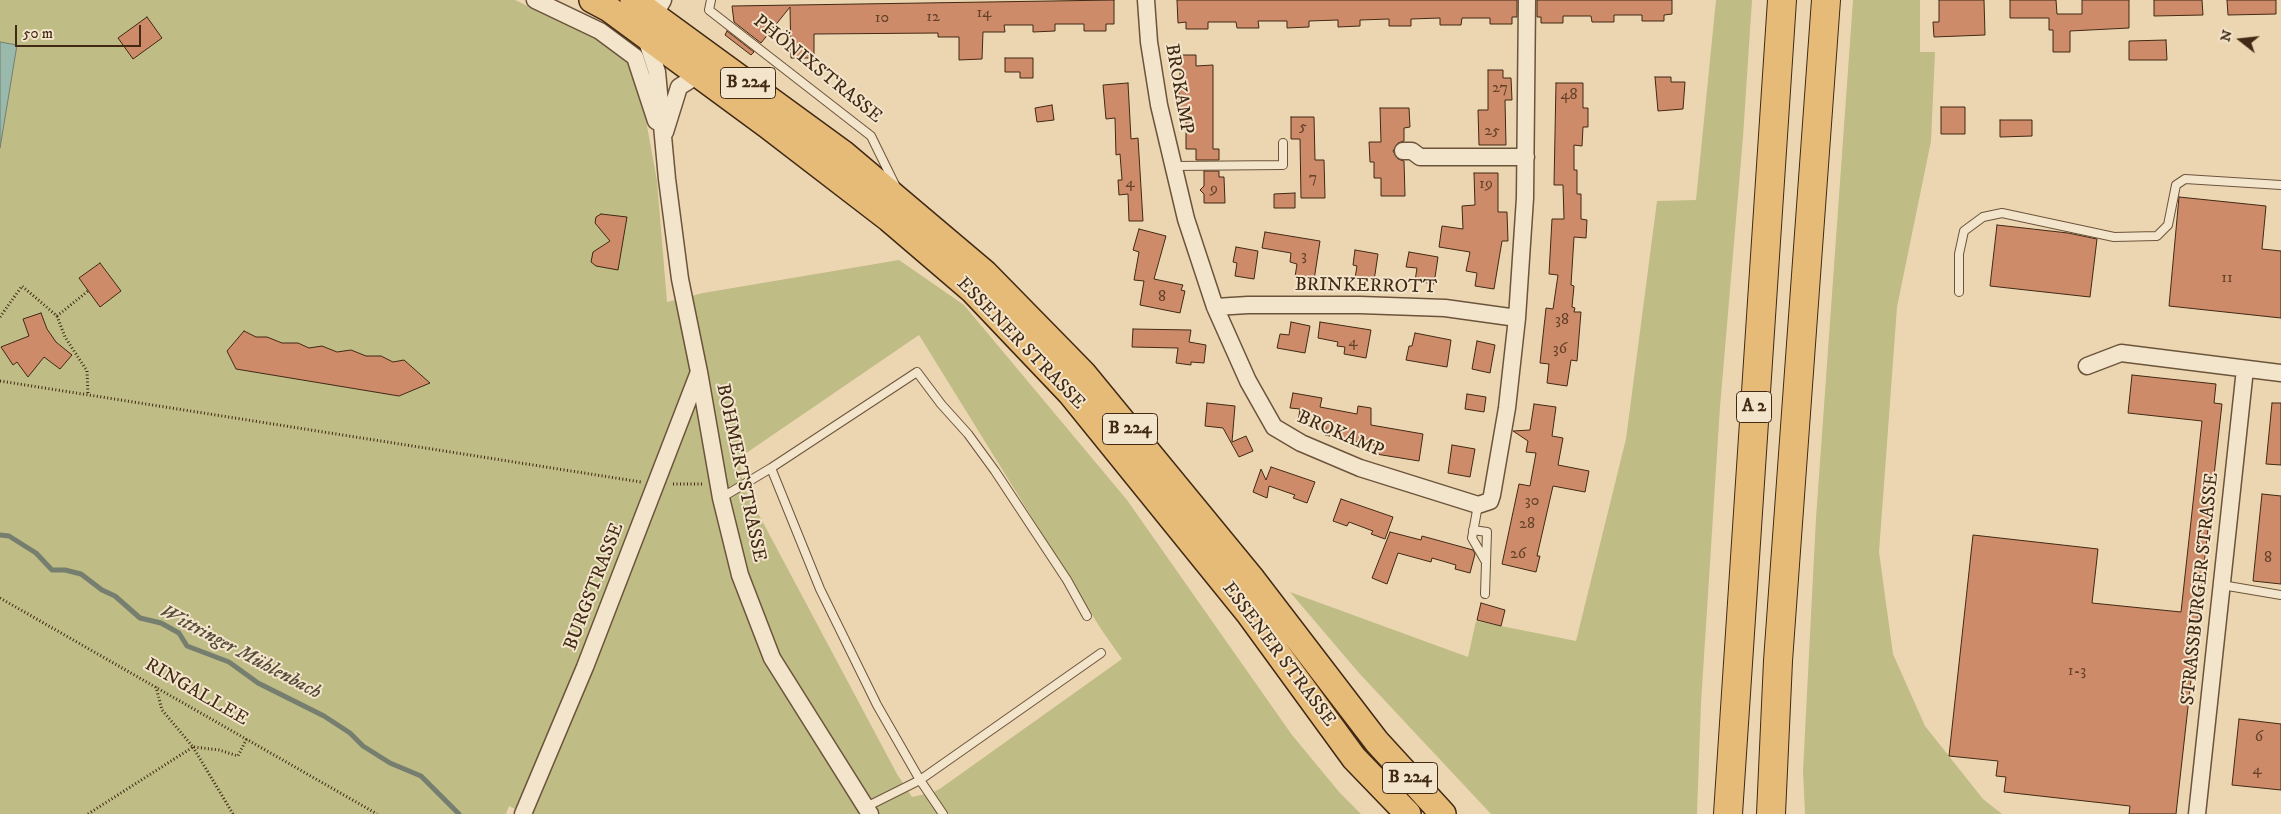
<!DOCTYPE html>
<html>
<head>
<meta charset="utf-8">
<style>
  body { margin:0 }
  #map { position:relative; width:2281px; height:814px; overflow:hidden; background:#ecd6b1; font-family:"IM FELL DW Pica",serif }
  canvas { display:block }
  .north { position:absolute; left:2216px; top:15px; width:50px; height:50px; -webkit-text-stroke:4px #f3e4cc; paint-order:stroke; rotate:286deg; font-size:14px; font-weight:700; line-height:20px; text-align:center; color:#412914 }
  .north::after { content:''; display:block; margin:auto; width:18px; height:22px; background:#412914; clip-path:polygon(50% 0,100% 100%,50% 72%,0 100%) }
  .scale { position:absolute; left:15px; top:25px; width:126px; height:22px; box-sizing:border-box; border:2px solid #412914; border-top:0; padding-left:6px; font-size:15px; line-height:18px; white-space:nowrap; color:#412914; -webkit-text-stroke:4px #f3e4cc; paint-order:stroke }
</style>
</head>
<body>
<div id="map">
<canvas width="2281" height="814"></canvas>
<div class="north">N</div>
<div class="scale">50 m</div>
</div>
<script>
const c = document.querySelector('canvas').getContext('2d');
c.lineJoin = 'round';
function fillPath(path, color) { c.fillStyle = color; c.fill(path, 'evenodd'); }
const shape = rows => new Path2D(rows.map(r => 'M' + r).join(''));
function strokePath(path, color, width, dash) { c.strokeStyle = color; c.lineWidth = width; c.lineCap = dash ? 'butt' : 'round'; c.setLineDash(dash || []); c.stroke(path); }
function label(font, color, halo, rows, align = 'center') {
  c.font = font + ' "IM FELL DW Pica",serif'; c.lineWidth = 4; c.setLineDash([]); c.textBaseline = 'middle'; c.strokeStyle = halo; c.fillStyle = color; for (const [text, x, y, turn = 0] of rows) {
    c.save(); c.translate(x, y); c.rotate((+turn || 0) * Math.PI / 180); c.textAlign = isNaN(turn) ? turn : align; if (halo) c.strokeText(text, 0, 0); c.fillText(text, 0, 0); c.restore();
  }
}
const green = shape([
  [0,0,515,0,598,40,629,64,642,98,657,181,667,302,703,293,899,260,964,305,1127,500,1292,735,1340,793,1361,814,525,814,509,806,506,814,0,814],
  [919,335,1101,629,1122,659,941,788,934,792,912,797,897,774,743,485,739,458],
  [1716,0,1752,0,1743,137,1720,407,1701,703,1697,814,1491,814,1359,673,1290,592,1468,657,1476,621,1576,641,1626,439,1657,201,1696,200],
  [1853,0,1920,0,1920,52,1935,52,1931,141,1897,307,1879,552,1893,654,1925,726,1983,799,2002,814,1805,814,1803,771,1816,518]
]);
const water = shape([
  [0,42,17,45,0,148,0,42]
]);
const stream = shape([
  [0,535,9,536,36,553,52,570,65,570,81,574,102,590,115,596,140,618,161,623,179,633,187,646,229,662,258,683,324,716,350,733,363,746,390,763,421,776,459,814]
]);
const building = shape([
  [1114,0,1114,24,1106,24,1106,31,1084,31,1084,24,1055,24,1055,31,1033,32,1033,25,1004,25,1005,32,983,32,982,59,959,60,959,37,938,37,938,33,814,34,814,58,791,58,790,7,761,43,734,22,732,6,1114,0],
  [1177,0,1517,0,1517,17,1512,17,1512,24,1490,24,1490,18,1462,18,1461,25,1440,25,1440,18,1411,19,1411,26,1389,26,1389,19,1360,20,1360,26,1338,27,1338,20,1309,21,1309,27,1287,28,1287,21,1258,21,1259,28,1237,28,1236,22,1208,22,1208,29,1186,29,1186,22,1178,23,1177,0],
  [1537,0,1672,0,1672,14,1664,15,1664,21,1642,21,1642,15,1614,15,1614,22,1592,22,1591,16,1563,16,1563,23,1541,23,1541,17,1537,17,1537,0],
  [1939,0,1984,0,1985,35,1934,37,1933,22,1939,22,1939,0],
  [2010,0,2056,0,2057,14,2082,14,2082,0,2129,0,2129,28,2070,31,2070,52,2053,52,2053,30,2049,30,2049,18,2010,18,2010,0],
  [2154,0,2202,0,2203,15,2154,16,2154,0],
  [2227,0,2276,0,2276,14,2228,15,2227,0],
  [147,17,162,38,133,59,118,38,147,17],
  [727,31,754,52,751,55,725,35,727,31],
  [2166,40,2167,60,2129,60,2129,41,2166,40],
  [1181,55,1196,55,1196,66,1213,65,1213,149,1219,149,1219,160,1196,160,1196,149,1186,149,1186,111,1178,111,1181,55],
  [1005,58,1033,58,1033,78,1020,78,1020,72,1005,72,1005,58],
  [1488,70,1503,70,1503,78,1511,78,1512,100,1505,100,1506,145,1479,145,1478,110,1488,110,1488,70],
  [1655,77,1671,77,1671,82,1685,82,1683,109,1658,111,1655,77],
  [1128,83,1131,139,1138,138,1143,221,1129,221,1128,194,1119,195,1118,180,1122,180,1120,154,1116,155,1115,118,1106,119,1103,85,1128,83],
  [1556,83,1583,83,1583,108,1588,108,1588,127,1583,127,1582,146,1574,145,1574,170,1577,170,1577,194,1581,194,1581,219,1587,220,1586,238,1574,237,1571,285,1574,286,1572,307,1575,308,1574,312,1581,312,1577,361,1571,360,1567,386,1547,383,1549,364,1540,363,1546,308,1553,309,1558,275,1549,274,1552,219,1564,219,1563,185,1554,185,1556,83],
  [1052,105,1054,120,1037,122,1035,108,1052,105],
  [1941,107,1965,107,1965,134,1941,134,1941,107],
  [1380,108,1409,108,1410,127,1404,128,1404,141,1398,143,1393,151,1398,159,1404,161,1405,196,1381,196,1381,178,1374,178,1374,162,1370,162,1369,142,1381,142,1380,108],
  [1291,117,1314,117,1315,160,1324,160,1325,198,1301,198,1300,139,1291,139,1291,117],
  [2000,120,2032,120,2032,136,2000,137,2000,120],
  [1204,171,1219,171,1219,177,1224,177,1225,203,1204,203,1204,194,1200,190,1204,186,1204,171],
  [1474,173,1498,173,1498,212,1507,212,1508,241,1502,241,1494,289,1475,286,1477,273,1466,271,1470,252,1439,247,1442,226,1463,229,1462,206,1475,205,1474,173],
  [1295,193,1295,208,1274,208,1274,194,1295,193],
  [2179,197,2266,206,2262,249,2281,251,2281,318,2169,306,2179,197],
  [601,214,627,217,618,270,596,266,591,262,593,252,610,241,595,223,596,217,601,214],
  [1997,225,2068,233,2097,239,2090,297,1990,286,1997,225],
  [1139,229,1166,236,1154,279,1183,285,1181,290,1185,291,1180,313,1140,305,1144,281,1134,280,1139,252,1133,250,1139,229],
  [1265,232,1320,241,1314,280,1295,277,1297,264,1290,262,1291,253,1262,248,1265,232],
  [1236,247,1258,251,1254,279,1235,276,1237,263,1233,262,1236,247],
  [1355,250,1378,254,1374,281,1355,278,1357,266,1353,265,1355,250],
  [1409,252,1438,257,1434,284,1415,281,1417,268,1406,267,1409,252],
  [100,263,121,291,100,307,79,278,100,263],
  [41,313,47,329,56,342,72,355,60,369,44,357,28,377,17,362,13,365,1,347,29,336,23,319,41,313],
  [1291,322,1310,326,1305,353,1277,348,1280,334,1289,335,1291,322],
  [1320,322,1371,330,1366,358,1344,354,1345,347,1337,346,1338,342,1318,338,1320,322],
  [1133,329,1191,330,1189,342,1206,345,1204,363,1191,362,1191,365,1176,363,1178,348,1132,347,1133,329],
  [244,331,256,337,267,337,282,343,298,343,309,348,322,346,337,352,351,350,366,356,381,356,393,362,404,360,430,383,399,396,236,369,227,351,244,331],
  [1415,333,1451,340,1447,367,1406,360,1409,346,1412,346,1415,333],
  [1477,341,1495,345,1490,373,1472,369,1477,341],
  [2132,375,2216,384,2214,403,2222,404,2176,814,2129,814,2130,806,2004,792,2006,777,1996,776,1998,761,1949,756,1973,535,2098,549,2092,603,2181,612,2202,421,2128,413,2132,375],
  [1293,393,1322,398,1320,407,1357,414,1358,406,1371,408,1371,425,1423,434,1419,461,1376,454,1378,446,1325,435,1326,427,1298,422,1300,409,1290,408,1293,393],
  [1467,394,1486,397,1484,412,1465,409,1467,394],
  [1207,403,1235,406,1232,442,1246,436,1253,451,1239,457,1223,428,1205,426,1207,403],
  [2272,403,2281,403,2281,465,2266,464,2272,403],
  [1534,404,1556,407,1552,436,1563,438,1558,465,1589,471,1585,492,1553,486,1537,556,1540,556,1536,572,1502,564,1519,484,1530,486,1536,453,1526,452,1528,441,1513,431,1530,430,1534,404],
  [1452,445,1475,449,1470,477,1448,473,1452,445],
  [1271,467,1315,482,1307,503,1293,498,1295,495,1269,486,1267,498,1253,492,1261,469,1266,480,1271,467],
  [2262,494,2281,496,2281,584,2253,581,2262,494],
  [1341,499,1393,517,1385,539,1371,534,1373,531,1349,522,1347,526,1333,521,1341,499],
  [1390,532,1421,540,1422,536,1473,550,1475,554,1470,573,1455,569,1456,565,1432,558,1431,562,1398,553,1387,584,1372,578,1390,532],
  [1481,603,1505,610,1501,626,1477,620,1481,603],
  [2239,719,2281,724,2281,790,2232,785,2239,719]
]);
const path = shape([
  [57,316,65,337,87,371,88,395],
  [0,317,22,286,57,316,88,291],
  [0,381,641,482],
  [673,484,704,484],
  [0,598,377,814],
  [193,747,233,814],
  [194,747,219,750,238,756,247,738],
  [88,814,193,747,162,710,156,687]
]);
const lane = shape([
  [711,0,709,10,871,136,896,187],
  [1174,166,1283,165,1283,143],
  [1959,292,1959,254,1964,231,1983,217,2002,213,2114,237,2157,236,2168,225,2176,185,2185,179,2281,185],
  [771,468,820,589,877,705,920,780,943,814],
  [721,498,771,468,917,372,941,404,968,434,995,471,1067,580,1087,616],
  [1478,505,1472,538,1486,562],
  [1473,530,1487,532,1485,594],
  [2222,585,2281,595],
  [866,807,920,780,1101,653]
]);
const street = shape([
  [535,0,600,31,635,57,656,121],
  [1146,0,1149,42,1159,105,1186,219,1215,307,1248,381,1274,427,1301,443,1360,468,1478,505,1490,501,1492,495,1507,408,1517,318,1525,198,1527,0],
  [650,23,663,0],
  [645,35,657,72,667,179,680,279,699,372,721,498,740,575,772,658,870,814],
  [665,132,679,87,698,75],
  [1403,151,1412,151,1420,157,1526,157],
  [1215,307,1248,305,1360,305,1445,308,1517,318],
  [2087,366,2121,353,2281,373],
  [523,814,585,667,699,372],
  [2197,814,2245,369]
]);
const primary = shape([
  [592,0,609,9,768,126,889,219,972,290,1070,393,1249,614,1354,758,1408,814],
  [633,0,843,153,985,273,1083,373,1253,580,1377,742,1443,814]
]);
const highway = shape([
  [1728,814,1782,0],
  [1771,814,1778,661,1826,0]
]);
const numberNames = [
  ["14",984,14],
  ["12",933,18],
  ["10",882,19],
  ["27",1500,89],
  ["48",1569,96],
  ["5",1303,128],
  ["25",1492,132],
  ["7",1313,179],
  ["4",1130,184],
  ["19",1486,185],
  ["9",1214,190],
  ["3",1304,257],
  ["11",2227,279],
  ["8",1162,298],
  ["38",1562,321],
  ["4",1353,343],
  ["36",1560,350],
  ["30",1532,502],
  ["28",1527,525],
  ["26",1518,555],
  ["8",2268,559],
  ["1-3",2077,672],
  ["6",2259,738],
  ["4",2257,771]
];
const shields = [
  [748,83,55],
  [1754,407,35],
  [1130,429,55],
  [1410,778,55]
];
const shieldNames = [
  ["B 224",748,83],
  ["A 2",1754,407],
  ["B 224",1130,429],
  ["B 224",1410,778]
];
const streetNames = [
  ["PHÖNIXSTRASSE",817,70,39],
  ["BROKAMP",1178,89,80],
  ["BRINKERROTT",1366,287,1],
  ["ESSENER STRASSE",1020,344,46],
  ["BROKAMP",1340,435,23],
  ["BOHMERTSTRASSE",740,473,78],
  ["BURGSTRASSE",595,587,-69],
  ["STRASSBURGER STRASSE",2201,589,-84],
  ["ESSENER STRASSE",1278,655,53],
  ["RINGALLEE",196,693,30]
];
const waterNames = [
  ["Wittringer Mühlenbach",240,653,28]
];
fillPath(green, '#bfbc86');
fillPath(water, '#99b9ac');
strokePath(water, '#767f6f', 1);
strokePath(stream, '#767f6f', 5);
fillPath(building, '#cd8b69');
strokePath(building, '#412914', 1);
strokePath(lane, '#6c543b', 10);
strokePath(street, '#6c543b', 19);
strokePath(primary, '#412914', 28);
strokePath(highway, '#412914', 30);
strokePath(path, '#412914', 3, [1, 2.5]);
strokePath(lane, '#f3e4cc', 8);
strokePath(street, '#f3e4cc', 16);
strokePath(primary, '#e6bb78', 25);
strokePath(highway, '#e6bb78', 28);
label('16px', '#644229', null, numberNames);
for (const [x, y, w] of shields) { const box = new Path2D(); box.roundRect(x - w / 2, y - 15.5, w, 31, 4); c.fillStyle = '#f3e4cc'; c.fill(box); strokePath(box, '#412914', 1); }
label('bold 18px', '#412914', null, shieldNames);
label('19px', '#412914', '#f3e4cc', streetNames);
label('italic 20px', '#574d3a', '#f3e4cc', waterNames);
</script>
</body>
</html>
